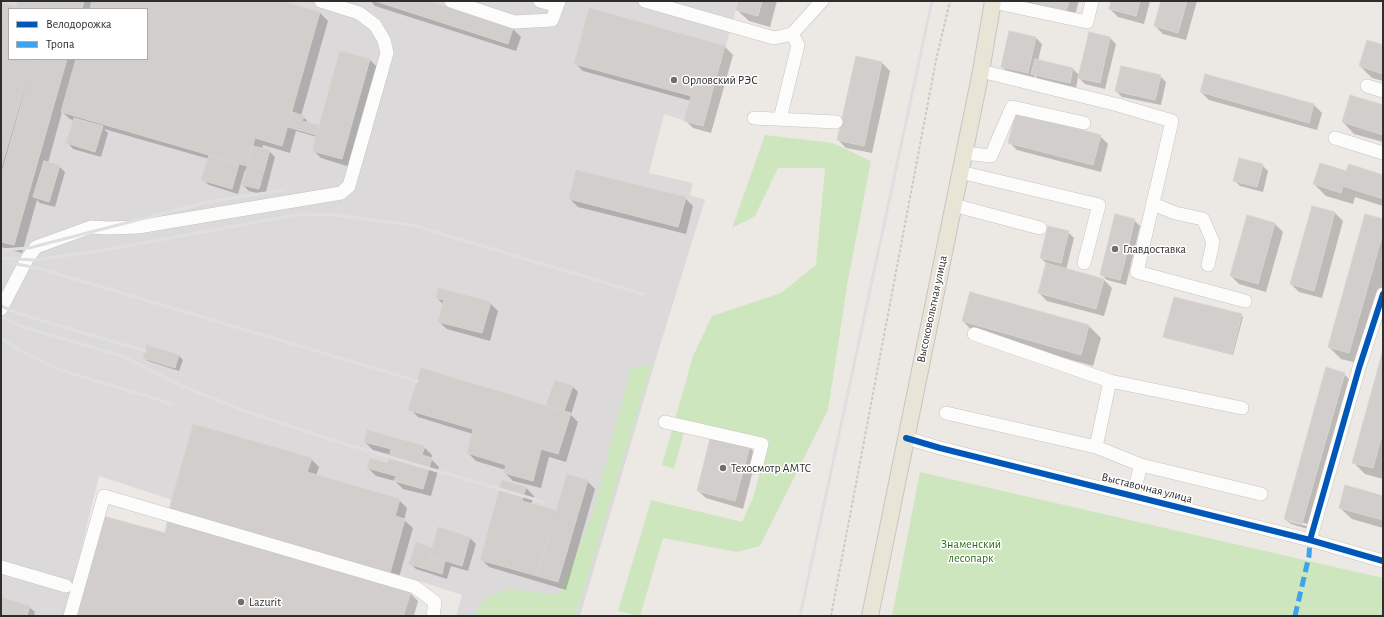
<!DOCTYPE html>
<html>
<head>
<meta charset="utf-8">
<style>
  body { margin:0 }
  #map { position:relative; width:1384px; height:617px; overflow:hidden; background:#ece8e4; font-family:"Alegreya Sans",sans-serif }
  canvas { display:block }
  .frame { position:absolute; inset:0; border:2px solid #2e2e2e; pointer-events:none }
  .legend { position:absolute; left:8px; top:8px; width:140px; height:52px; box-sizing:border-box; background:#fff; border:1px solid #ababab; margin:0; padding:5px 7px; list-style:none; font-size:12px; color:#2e2e2e }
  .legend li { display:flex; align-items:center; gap:8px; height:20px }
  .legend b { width:20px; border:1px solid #ababab }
</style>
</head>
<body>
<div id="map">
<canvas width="1384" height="617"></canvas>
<div class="frame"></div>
<ul class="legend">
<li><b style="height:5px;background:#0057b8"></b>Велодорожка</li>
<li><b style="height:5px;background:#3ea3eb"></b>Тропа</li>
</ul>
</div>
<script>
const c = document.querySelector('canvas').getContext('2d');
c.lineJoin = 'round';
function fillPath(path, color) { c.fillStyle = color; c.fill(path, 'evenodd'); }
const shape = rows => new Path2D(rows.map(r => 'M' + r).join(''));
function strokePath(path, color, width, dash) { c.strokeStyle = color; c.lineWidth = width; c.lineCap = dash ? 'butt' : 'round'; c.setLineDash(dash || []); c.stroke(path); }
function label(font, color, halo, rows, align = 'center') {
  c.font = font + ' "Alegreya Sans",sans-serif'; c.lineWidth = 3; c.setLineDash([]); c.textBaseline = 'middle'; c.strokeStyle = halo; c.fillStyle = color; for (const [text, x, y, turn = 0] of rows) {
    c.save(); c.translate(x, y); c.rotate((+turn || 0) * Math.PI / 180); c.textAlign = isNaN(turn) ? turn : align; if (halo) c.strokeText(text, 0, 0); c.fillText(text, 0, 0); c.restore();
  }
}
const industrial = shape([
  [1,1,730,1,738,3,703,126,664,114,649,173,693,183,690,195,705,200,657,355,580,616,456,616,462,595,99,476,65,616,1,616],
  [9,9,147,9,147,59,9,59]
]);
const green = shape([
  [765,135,833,143,871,161,848,280,828,410,760,546,737,552,663,538,640,616,618,611,651,500,742,522,753,498,769,440,687,421,674,469,662,465,693,356,712,316,781,293,816,265,825,168,778,168,755,216,732,228],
  [652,364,576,616,473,616,485,599,508,589,559,595,592,515,631,368],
  [920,472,1383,578,1383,616,892,616]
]);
const shadow = shape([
  [19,1,279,1,320,13,328,21,301,116,307,120,306,123,319,128,340,52,370,60,378,68,350,167,321,158,313,150,317,137,296,131,290,153,263,145,262,149,269,151,275,157,265,195,249,191,243,185,247,171,245,170,238,194,209,185,203,180,209,159,104,129,108,133,101,157,73,149,68,143,74,121,70,119,62,112,48,163,59,166,65,172,55,207,40,203,37,200,22,253,1,247,1,3,17,7],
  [9,9,147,9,147,59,9,59],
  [371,1,425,1,513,29,521,37,516,51,375,6],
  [739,1,777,1,770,27,749,21,737,10],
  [1014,1,1079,1,1074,18],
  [1112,1,1150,1,1144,24,1118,17,1110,9],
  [1162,1,1197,1,1186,40,1163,34,1155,26],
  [1036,38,1042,44,1038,61,1073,69,1080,76,1110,38,1116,44,1105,89,1085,84,1078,77,1076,88,1038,79,1035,75,1034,78,1008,72,1002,67],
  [1383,46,1383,81,1372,78,1360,66],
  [725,47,733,55,711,133,693,128,685,120,691,101,583,71,575,63],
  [857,58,882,63,890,71,872,153,846,148,838,140],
  [1160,76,1166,82,1161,105,1122,97,1116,91],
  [1201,92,1314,105,1322,113,1317,130,1209,100],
  [1383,106,1383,142,1354,134,1343,122],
  [1100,136,1108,144,1101,172,1017,150,1009,142],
  [1262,165,1268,171,1263,192,1240,186,1234,180],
  [1347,173,1383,176,1383,206,1355,197,1353,204,1326,196,1314,184],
  [685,198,693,206,686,234,578,207,570,199],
  [1312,207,1335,213,1343,221,1322,298,1299,292,1291,284],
  [1134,220,1140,226,1126,285,1107,280,1101,274],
  [1383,220,1383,286,1361,364,1341,359,1329,347],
  [1275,224,1283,232,1266,292,1239,284,1231,276],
  [1068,232,1074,238,1066,270,1104,280,1112,288,1104,316,1047,301,1039,293,1047,264,1041,258],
  [970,293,1089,326,1101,338,1093,366,974,333,963,321],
  [437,298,490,303,498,311,490,341,447,329,439,322,444,305],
  [1241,315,1243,317,1233,355,1166,338,1164,336],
  [148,346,179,356,183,360,179,371,148,361,144,357],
  [1383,354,1383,479,1365,474,1353,462],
  [1344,374,1350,380,1308,529,1291,524,1285,519],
  [1290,520,1308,524,1307,526,1290,522],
  [572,386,578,392,571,415,578,422,566,462,549,457,541,488,513,481,505,473,506,470,476,461,468,453,473,434,418,417,410,409,551,408,547,405],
  [365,442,424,447,432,455,431,459,439,467,431,496,403,489,395,481,376,476,368,468,388,464,391,455,373,450],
  [749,447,757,455,743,509,706,498,698,491],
  [311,459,319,467,316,476,399,500,407,508,404,520,413,528,398,581,169,512],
  [587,481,595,489,566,590,489,567,481,559,526,488,534,496,531,504,555,511,557,513],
  [1383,497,1383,528,1352,519,1340,508],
  [439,529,470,538,476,544,468,571,451,566,447,579,416,569,410,563,416,544,433,549],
  [165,534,410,593,418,601,414,616,76,616],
  [1,598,29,607,35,612,34,616,1,616]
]);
const building = shape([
  [18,1,50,1,48,9,15,9,18,1],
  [51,1,84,1,82,9,49,9,51,1],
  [92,1,282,1,320,12,282,146,255,138,247,166,61,112,76,59,147,59,147,9,90,9,92,1],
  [375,1,429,1,513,28,508,44,375,1],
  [738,1,762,1,758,16,736,10,738,1],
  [1028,1,1069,1,1066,11,1028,1],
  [1111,1,1140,1,1136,16,1109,9,1111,1],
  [1161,1,1187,1,1178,33,1154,26,1161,1],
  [1,2,15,6,14,9,9,9,9,27,1,55,1,2],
  [589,8,725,46,703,126,684,121,691,96,574,64,589,8],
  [9,30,9,59,33,59,1,168,1,57,9,30],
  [1009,31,1036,37,1028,73,1001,67,1009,31],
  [1089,32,1110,37,1100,83,1078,78,1089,32],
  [1367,40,1383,45,1383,74,1359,66,1367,40],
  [340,51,370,59,342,159,312,151,340,51],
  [856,56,882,62,864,146,837,140,856,56],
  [34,59,67,59,14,245,1,242,1,176,34,59],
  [1035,59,1073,68,1070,83,1031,74,1035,59],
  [1121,66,1161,75,1155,100,1115,91,1121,66],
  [1205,74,1314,104,1309,123,1200,92,1205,74],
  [1350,95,1383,105,1383,135,1342,122,1350,95],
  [292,112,304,116,302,121,318,125,316,135,288,127,292,112],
  [1016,113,1101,135,1093,165,1008,143,1016,113],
  [74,118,103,126,95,152,66,143,74,118],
  [253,146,270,150,259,189,242,185,253,146],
  [209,155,239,164,232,189,201,180,209,155],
  [1239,158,1263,164,1257,187,1233,181,1239,158],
  [44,161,60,165,49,202,33,197,44,161],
  [1320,163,1346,171,1349,164,1383,175,1383,199,1343,186,1341,193,1313,184,1320,163],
  [576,170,686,197,678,227,569,199,576,170],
  [1312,206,1335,212,1314,291,1290,284,1312,206],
  [1115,214,1135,219,1120,280,1100,275,1115,214],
  [1365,214,1383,219,1383,233,1349,353,1328,347,1365,214],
  [1247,215,1275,223,1258,284,1230,276,1247,215],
  [1048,226,1069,231,1061,263,1040,258,1048,226],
  [1046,263,1104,279,1096,309,1038,293,1046,263],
  [438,288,491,302,482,333,438,322,444,300,436,298,438,288],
  [970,292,1089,325,1081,355,962,321,970,292],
  [1174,297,1242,314,1232,354,1163,337,1174,297],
  [147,345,179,355,175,368,143,358,147,345],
  [1383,350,1383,431,1373,468,1352,463,1383,350],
  [1326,367,1345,373,1302,524,1284,519,1326,367],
  [421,368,571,413,558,454,408,410,421,368],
  [555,380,573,386,564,411,546,405,555,380],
  [193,424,312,458,307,472,400,499,395,516,405,519,390,573,168,513,193,424],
  [367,430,425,446,422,455,432,458,423,489,394,481,396,476,367,468,370,458,388,463,391,449,364,442,367,430],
  [473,430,541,450,533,481,504,473,506,465,467,453,473,430],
  [711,435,750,446,735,501,697,491,711,435],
  [567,474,588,480,558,582,537,576,567,474],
  [502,480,526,487,522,501,555,510,537,576,480,560,502,480],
  [1345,485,1383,496,1383,520,1339,508,1345,485],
  [103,516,165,533,168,519,411,592,403,616,74,616,103,516],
  [438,527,470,537,462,566,430,556,438,527],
  [416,542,432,548,430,556,445,561,442,574,409,564,416,542],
  [1,597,30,606,27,616,1,616,1,597]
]);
const path = shape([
  [831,616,936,60,950,1]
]);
const minor = shape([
  [451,1,514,22,552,20,559,1],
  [540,1,557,6],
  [645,1,774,38,792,34,822,1],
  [993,2,1087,22,1092,1],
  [981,71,1118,105,1172,121,1137,272,1245,301],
  [1367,86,1383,91],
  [754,118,836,122],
  [780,119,798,45,792,34],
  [1335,138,1383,153],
  [964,153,991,156,1012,107,1084,123],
  [960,172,1099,205,1084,263],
  [1153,204,1175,213,1203,219,1213,242,1208,265],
  [953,205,1040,228],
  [1,309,27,259,36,247,91,227,109,228,138,227,341,193,349,186,387,53,384,40,375,25,359,13,321,1],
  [974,334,1110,381],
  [946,413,1096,447,1141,465,1133,495],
  [665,422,762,444,756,468],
  [906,438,940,448,1310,540,1383,561],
  [1096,447,1110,381,1242,408],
  [1141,465,1261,494],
  [1310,540,1359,368,1383,294],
  [1,567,66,586],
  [70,616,104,496,415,587,435,602,433,616]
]);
const major = shape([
  [870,616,981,71,993,1]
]);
const rail = shape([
  [1,250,29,248,207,202,285,190],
  [1,258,35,260,110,249,301,214,335,215,412,225,643,294],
  [11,263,38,268,417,381],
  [1,306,20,314,145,351],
  [1,317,23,327,125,357,182,386,245,411,345,444,544,502],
  [1,338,19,350,60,370,173,404],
  [800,616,932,1]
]);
const quiet = shape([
  [1295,616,1309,556,1310,540]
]);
const cycleway = shape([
  [906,438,940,448,1310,540,1383,561],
  [1310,540,1359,368,1383,294]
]);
const markers = [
  [674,80,4,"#706f6e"],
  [1115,249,4,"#706f6e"],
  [723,468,4,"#706f6e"],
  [241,602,4,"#706f6e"]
];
const poiNames = [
  ["Орловский РЭС",682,80],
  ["Главдоставка",1123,249],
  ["Техосмотр АМТС",731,468],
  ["Lazurit",249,602]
];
const streetNames = [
  ["Высоковольтная улица",932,309,-78],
  ["Выставочная улица",1147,488,14]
];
const parkNames = [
  ["Знаменский",971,544],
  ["лесопарк",971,558]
];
fillPath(industrial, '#dcd9db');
fillPath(green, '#cee6be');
fillPath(shadow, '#0003');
fillPath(building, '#d1cecb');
strokePath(building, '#d7d4d0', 1);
strokePath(minor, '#c5c4c5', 14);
strokePath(major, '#c6c5c4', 18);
strokePath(path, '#c9c9c8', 2, [3, 2]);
strokePath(minor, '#fcfcfb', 13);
strokePath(major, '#e8e4d6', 16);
strokePath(rail, '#dfdfe1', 3);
strokePath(quiet, '#3ea3eb', 5, [10, 5]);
strokePath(cycleway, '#0057b8', 6);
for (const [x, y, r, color] of markers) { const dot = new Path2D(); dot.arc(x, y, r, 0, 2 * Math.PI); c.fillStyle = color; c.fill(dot); strokePath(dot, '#fff', 1.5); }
label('12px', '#2e2e2e', '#fff', poiNames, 'left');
label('12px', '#2e2e2e', '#fff', streetNames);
label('12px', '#2c6e1b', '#fff', parkNames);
</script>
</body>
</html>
